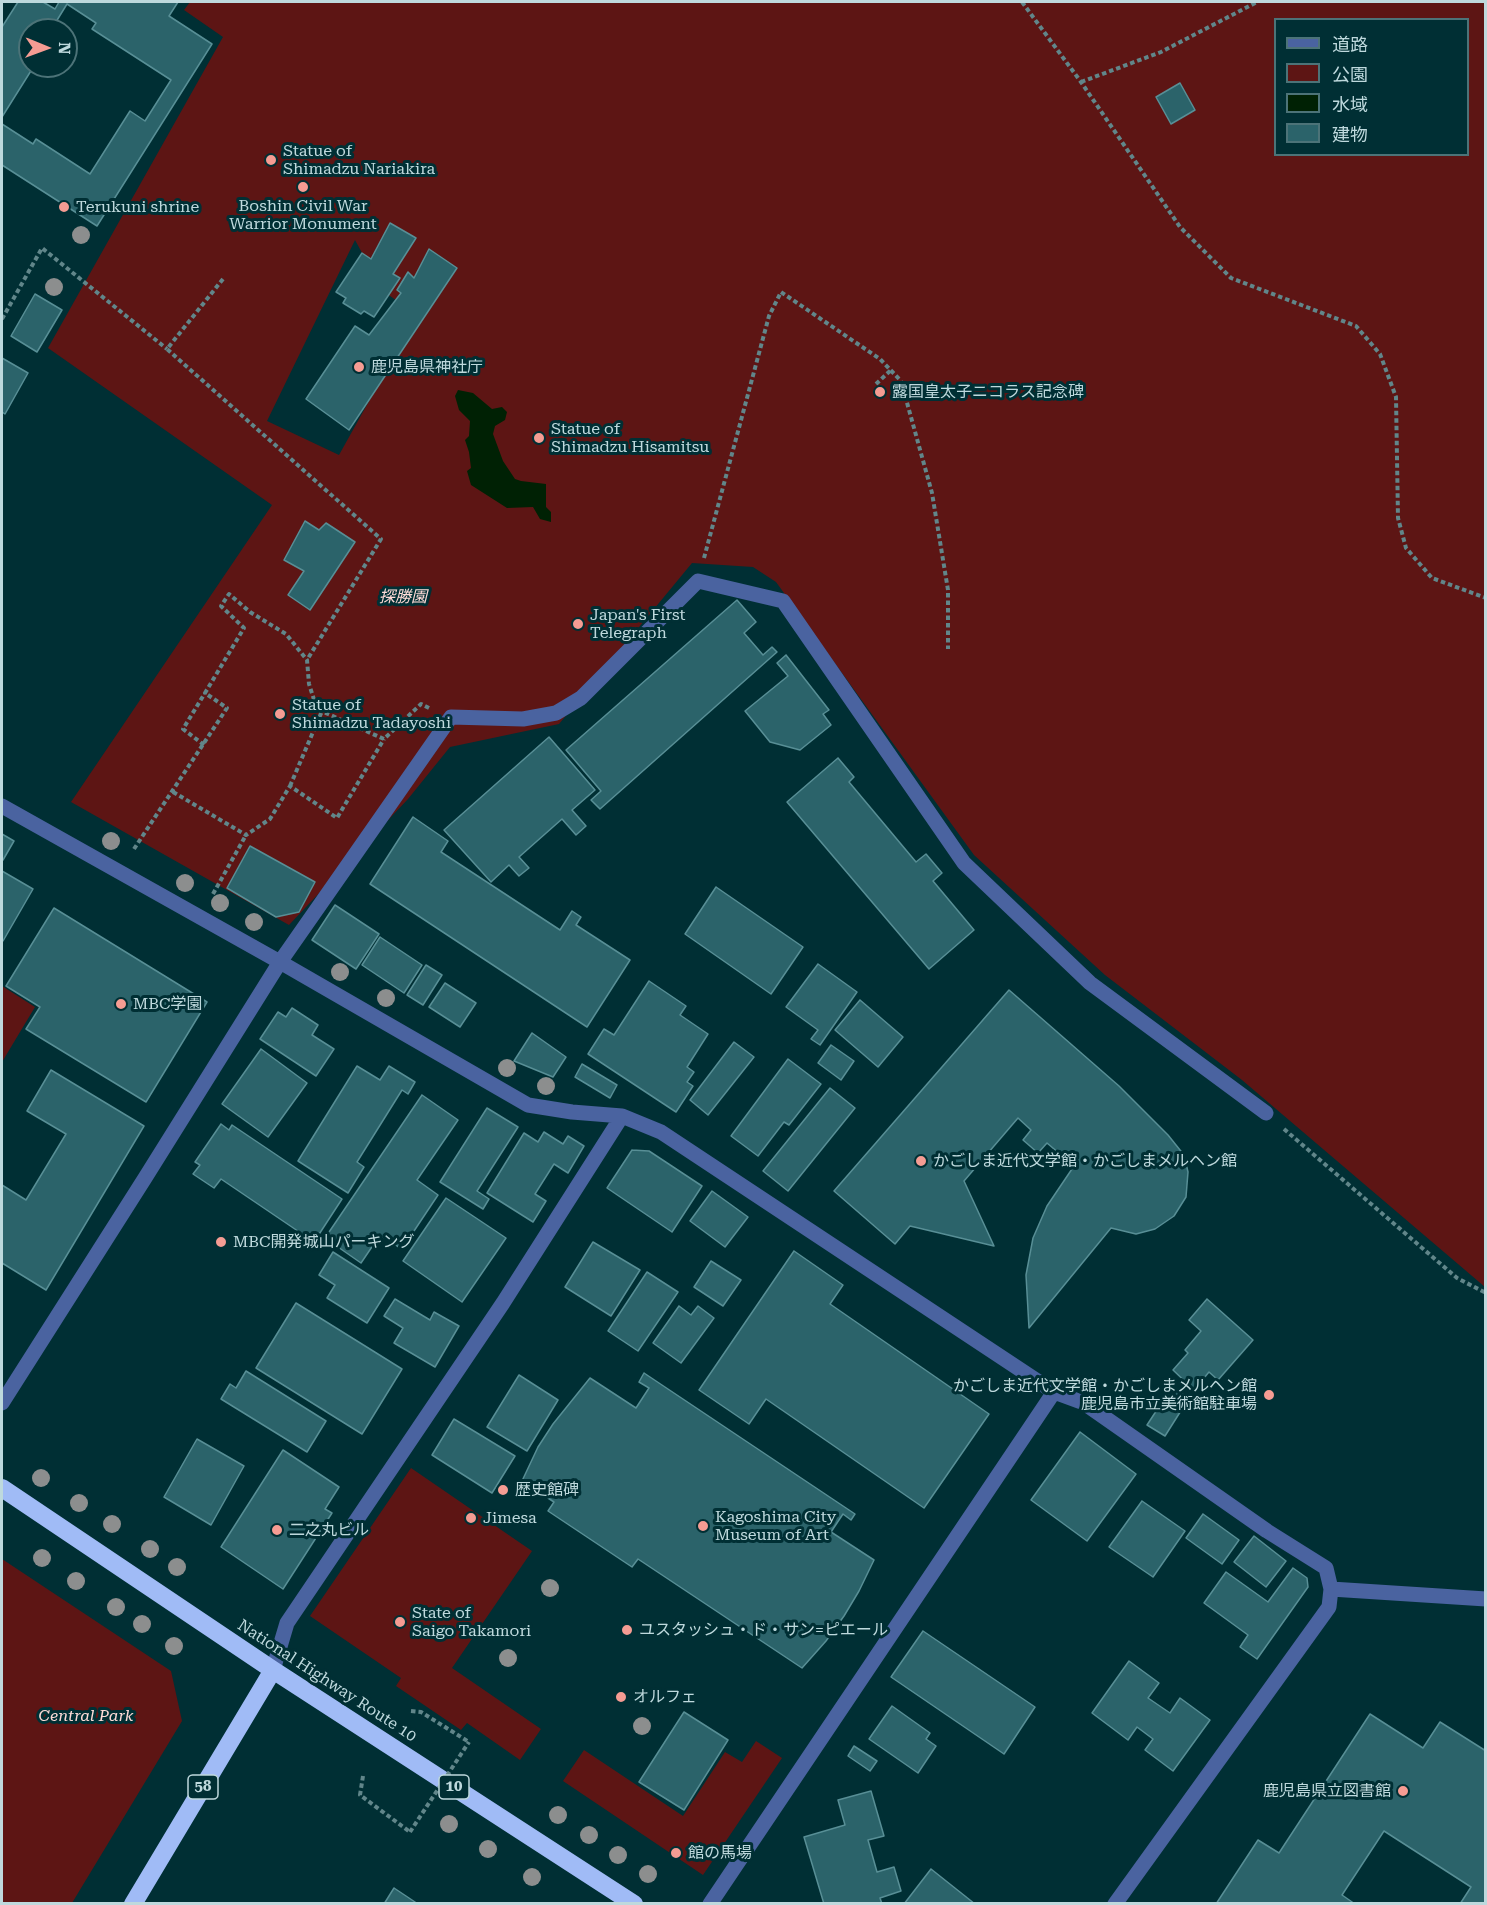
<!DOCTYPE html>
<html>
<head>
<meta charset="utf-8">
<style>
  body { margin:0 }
  #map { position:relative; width:1487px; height:1905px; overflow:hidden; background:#002f34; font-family:"Roboto Serif","Noto Sans JP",serif }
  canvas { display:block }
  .frame { position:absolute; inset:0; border:3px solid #bed9dd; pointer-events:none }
  .legend { position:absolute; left:1274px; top:18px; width:195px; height:138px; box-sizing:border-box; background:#002f34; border:2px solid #4c7378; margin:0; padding:8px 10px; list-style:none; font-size:18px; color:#bed9dd }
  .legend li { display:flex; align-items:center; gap:12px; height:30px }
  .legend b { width:30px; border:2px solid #4c7378 }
  .north { position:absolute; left:18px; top:18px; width:60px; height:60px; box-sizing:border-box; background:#002f34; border:2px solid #4c7378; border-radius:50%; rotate:91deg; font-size:16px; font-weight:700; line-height:24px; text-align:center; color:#bed9dd }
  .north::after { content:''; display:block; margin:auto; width:21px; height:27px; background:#f59c93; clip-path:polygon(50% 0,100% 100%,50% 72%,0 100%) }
</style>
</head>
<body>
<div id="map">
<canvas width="1487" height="1905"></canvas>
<div class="frame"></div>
<ul class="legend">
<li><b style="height:8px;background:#4a63a0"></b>道路</li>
<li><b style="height:16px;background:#5d1514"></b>公園</li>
<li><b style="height:16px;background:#002104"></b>水域</li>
<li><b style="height:16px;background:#2b636a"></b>建物</li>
</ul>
<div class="north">N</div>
</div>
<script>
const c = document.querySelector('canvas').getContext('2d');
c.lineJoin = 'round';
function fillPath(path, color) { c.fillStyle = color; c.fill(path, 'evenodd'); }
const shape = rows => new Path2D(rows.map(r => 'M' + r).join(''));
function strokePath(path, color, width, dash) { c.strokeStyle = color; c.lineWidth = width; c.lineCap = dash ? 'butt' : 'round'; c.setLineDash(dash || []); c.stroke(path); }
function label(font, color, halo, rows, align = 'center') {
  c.font = font + ' "Roboto Serif","Noto Sans JP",serif'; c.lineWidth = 6; c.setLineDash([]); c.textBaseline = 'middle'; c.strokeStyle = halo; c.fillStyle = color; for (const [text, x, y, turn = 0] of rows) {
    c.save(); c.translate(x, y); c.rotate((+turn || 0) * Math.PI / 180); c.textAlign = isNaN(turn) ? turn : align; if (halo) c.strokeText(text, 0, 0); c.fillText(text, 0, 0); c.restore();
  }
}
const green = shape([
  [190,2,1485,2,1485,1287,1242,1080,1105,975,974,855,776,582,753,567,692,563,559,724,450,747,408,799,289,925,71,802,272,505,48,348,223,37,184,10],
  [1276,20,1468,20,1468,154,1276,154],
  [355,240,383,291,417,315,339,455,267,421],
  [2,986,35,1007,2,1062],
  [411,1468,532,1551,452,1668,541,1729,520,1760,467,1723,461,1730,396,1686,401,1678,310,1616],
  [2,1559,171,1671,182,1721,72,1903,2,1903],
  [756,1741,782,1758,703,1875,563,1781,584,1750,683,1816,725,1752,742,1762]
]);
const water = shape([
  [458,390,473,393,492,409,502,407,507,412,505,420,495,426,493,434,503,461,515,479,521,481,546,484,546,507,551,512,551,522,540,519,533,507,507,508,471,485,467,471,471,468,469,452,465,440,469,436,470,421,459,410,455,396]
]);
const building = shape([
  [18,2,43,2,55,9,59,2,178,2,169,16,212,44,97,226,2,165,2,124,33,144,36,139,90,174,130,111,145,121,171,80,92,29,96,23,67,4,51,30,30,30,30,66,34,66,2,117,2,27,18,2],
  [1180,83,1195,110,1171,124,1156,97,1180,83],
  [390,223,416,238,393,274,400,278,374,317,364,311,361,314,343,303,346,298,336,292,362,253,371,259,390,223],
  [429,249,457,268,349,430,306,399,355,326,369,335,401,293,397,290,408,272,414,278,429,249],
  [35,294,62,310,37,352,11,336,35,294],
  [2,358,28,373,5,414,2,412,2,358],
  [305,521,319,530,326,523,355,542,310,610,288,595,304,571,284,560,305,521],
  [737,600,756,622,744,633,763,655,772,647,777,652,600,809,591,800,601,791,566,750,737,600],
  [786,655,829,710,823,714,831,725,800,750,770,742,745,711,788,676,777,663,786,655],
  [549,737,595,790,572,810,586,826,576,835,562,819,519,857,529,868,519,876,509,865,491,882,444,830,549,737],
  [838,758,854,777,849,782,916,862,926,854,942,873,933,881,974,930,929,969,787,802,838,758],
  [413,817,448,841,441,852,560,930,572,911,581,917,576,925,630,960,587,1027,370,884,413,817],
  [2,834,14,841,3,860,2,859,2,834],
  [250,846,315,882,299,912,276,917,227,888,250,846],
  [2,871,33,889,3,941,2,940,2,871],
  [716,887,803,947,771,994,685,934,716,887],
  [335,905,379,934,356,969,312,940,335,905],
  [54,908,207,1002,146,1102,26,1029,40,1007,6,986,54,908],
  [380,937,422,965,404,993,362,965,380,937],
  [818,964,857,992,820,1045,811,1039,818,1030,786,1007,818,964],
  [426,965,442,975,423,1005,407,995,426,965],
  [649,981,686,1006,680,1015,708,1034,687,1067,694,1072,687,1082,693,1086,676,1112,588,1054,604,1029,614,1035,649,981],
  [445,983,476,1003,460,1027,429,1007,445,983],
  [1009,990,1119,1086,1168,1135,1184,1155,1188,1172,1186,1197,1174,1216,1155,1229,1136,1234,1111,1228,1029,1328,1026,1275,1033,1238,1047,1206,1074,1166,1047,1143,1038,1153,1023,1140,1031,1130,1018,1118,964,1181,994,1246,910,1226,895,1244,834,1191,1009,990],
  [860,1000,903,1037,878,1067,835,1030,860,1000],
  [292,1008,318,1025,312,1035,334,1049,316,1076,260,1039,278,1012,286,1017,292,1008],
  [532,1033,566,1057,553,1077,514,1061,532,1033],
  [734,1042,754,1057,708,1115,690,1100,734,1042],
  [831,1045,854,1061,841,1080,818,1063,831,1045],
  [261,1049,307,1083,268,1137,222,1104,261,1049],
  [788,1059,821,1084,789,1125,784,1122,758,1156,731,1136,788,1059],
  [582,1064,617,1085,610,1098,575,1077,582,1064],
  [357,1066,380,1080,389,1066,415,1082,408,1094,402,1090,357,1162,364,1167,348,1193,298,1161,357,1066],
  [51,1070,144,1126,46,1290,2,1263,2,1185,26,1200,66,1134,27,1111,51,1070],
  [830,1088,855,1108,788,1191,763,1171,830,1088],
  [422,1095,458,1120,417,1180,438,1195,402,1249,380,1235,361,1263,325,1238,422,1095],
  [487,1108,518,1127,477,1191,489,1199,483,1209,440,1182,487,1108],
  [221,1124,229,1130,232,1125,342,1199,314,1242,221,1179,214,1188,193,1174,200,1165,195,1162,221,1124],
  [544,1132,563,1144,568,1136,584,1146,568,1173,554,1164,535,1194,546,1201,533,1222,487,1193,524,1133,538,1142,544,1132],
  [632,1150,649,1151,702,1186,672,1232,607,1188,632,1150],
  [712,1191,748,1217,725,1247,690,1221,712,1191],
  [446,1198,506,1238,462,1302,403,1261,446,1198],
  [593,1242,640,1270,611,1316,565,1287,593,1242],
  [794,1251,843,1285,830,1304,989,1414,924,1508,766,1399,749,1424,699,1390,794,1251],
  [333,1252,389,1288,367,1323,327,1298,335,1285,319,1275,333,1252],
  [711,1261,741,1280,723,1306,694,1287,711,1261],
  [647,1272,678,1292,638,1351,608,1331,647,1272],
  [395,1299,430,1320,434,1312,459,1326,435,1367,394,1343,403,1328,384,1316,395,1299],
  [1207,1299,1253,1340,1218,1380,1209,1372,1194,1390,1173,1370,1188,1353,1185,1350,1201,1331,1189,1320,1207,1299],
  [296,1303,402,1369,362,1434,256,1368,296,1303],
  [679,1306,691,1315,698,1306,714,1318,681,1363,653,1343,679,1306],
  [246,1371,326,1421,307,1452,221,1399,230,1384,236,1388,246,1371],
  [644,1373,855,1514,851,1520,843,1514,831,1532,874,1560,859,1591,844,1616,826,1641,802,1668,638,1559,632,1567,548,1511,554,1502,522,1481,538,1447,553,1424,590,1378,636,1408,649,1388,639,1382,644,1373],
  [519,1375,558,1400,527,1451,487,1427,519,1375],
  [1172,1387,1189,1398,1165,1436,1147,1425,1172,1387],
  [454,1419,515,1456,492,1493,432,1455,454,1419],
  [1080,1432,1136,1474,1087,1541,1031,1500,1080,1432],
  [197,1439,244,1466,211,1525,164,1497,197,1439],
  [283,1450,339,1487,325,1509,332,1513,283,1589,221,1547,283,1450],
  [1142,1501,1185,1531,1153,1577,1109,1547,1142,1501],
  [1203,1514,1239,1540,1222,1564,1186,1538,1203,1514],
  [1254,1536,1286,1561,1266,1587,1234,1562,1254,1536],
  [1293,1568,1307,1578,1308,1587,1257,1659,1240,1647,1248,1635,1204,1603,1226,1572,1268,1602,1293,1568],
  [923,1631,1035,1707,1004,1754,891,1677,923,1631],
  [1129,1661,1159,1683,1148,1698,1170,1713,1180,1698,1210,1720,1173,1771,1145,1750,1153,1739,1137,1727,1128,1740,1092,1713,1129,1661],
  [892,1706,930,1733,926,1739,936,1746,918,1773,869,1739,892,1706],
  [684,1712,728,1740,684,1810,639,1782,684,1712],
  [1370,1714,1423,1748,1440,1722,1486,1751,1486,1904,1460,1904,1471,1887,1384,1831,1342,1895,1355,1904,1216,1904,1258,1840,1279,1853,1370,1714],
  [854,1746,877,1761,870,1771,848,1756,854,1746],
  [871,1791,884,1836,868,1840,877,1872,894,1867,901,1891,880,1898,882,1904,824,1904,804,1837,845,1825,838,1800,871,1791],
  [931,1869,975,1904,904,1904,931,1869],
  [394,1888,418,1904,384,1904,394,1888]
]);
const path = shape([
  [1022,2,1081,82,1180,227,1231,278,1356,326,1380,354,1396,397,1398,518,1406,548,1432,578,1486,598],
  [1081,82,1161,52,1257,2],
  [223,279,167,349,381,539,307,660],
  [2,319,42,248,167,349],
  [876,384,891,370],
  [704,558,769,316,781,292,880,359,901,381,932,493,948,590,948,649],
  [204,745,183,729,205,693],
  [290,786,322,711],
  [173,792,246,835,270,819,290,786,337,818,384,739],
  [134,849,227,708,205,693,244,628,221,606,229,594,250,612,286,634,307,660,309,684,317,709,384,739,421,704,429,708],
  [213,894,246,835],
  [1284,1129,1457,1278,1486,1293],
  [411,1711,421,1712,469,1742],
  [363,1776,360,1795,410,1832]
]);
const minor = shape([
  [2,806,280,962,528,1105,572,1112,622,1116,661,1132,1054,1392,1084,1403,1267,1531,1326,1568,1331,1589,1329,1607,1115,1904],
  [2,1403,145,1178,280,962,451,717,523,719,556,713,581,698,698,581,783,601,964,863,1090,983,1266,1113],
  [1331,1589,1486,1599],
  [273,1670,287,1623,503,1303,622,1116],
  [710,1904,1054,1392]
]);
const highway = shape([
  [2,1488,273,1670,634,1904],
  [133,1904,273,1670]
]);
const pathBridge = shape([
  [410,1832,469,1742]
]);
const trees = [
  [81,235],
  [54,287],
  [111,841],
  [185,883],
  [220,903],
  [254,922],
  [340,972],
  [386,998],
  [507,1068],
  [546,1086],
  [41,1478],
  [79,1503],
  [112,1524],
  [150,1549],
  [42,1558],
  [177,1567],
  [76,1581],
  [550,1588],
  [116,1607],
  [142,1624],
  [174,1646],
  [508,1658],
  [642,1726],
  [558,1815],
  [449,1824],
  [589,1835],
  [488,1849],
  [618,1855],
  [648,1874],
  [532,1877]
];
const markers = [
  [271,160,6,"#f59c93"],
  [303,187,6,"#f59c93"],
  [64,207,6,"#f59c93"],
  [359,367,6,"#f59c93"],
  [880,392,6,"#f59c93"],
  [539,438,6,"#f59c93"],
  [578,624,6,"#f59c93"],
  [280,714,6,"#f59c93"],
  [121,1004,6,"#f59c93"],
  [921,1161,6,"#f59c93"],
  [221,1242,6,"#f59c93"],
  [1269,1395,6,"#f59c93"],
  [503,1490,6,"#f59c93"],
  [471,1518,6,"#f59c93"],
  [703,1526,6,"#f59c93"],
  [277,1530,6,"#f59c93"],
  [400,1622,6,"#f59c93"],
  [627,1630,6,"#f59c93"],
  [621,1697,6,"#f59c93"],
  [1403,1791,6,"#f59c93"],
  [676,1853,6,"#f59c93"]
];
const shields = [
  [203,1787,30],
  [454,1787,30]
];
const shieldNames = [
  ["58",203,1787],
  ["10",454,1787]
];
const poiNames = [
  ["Statue of",283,151],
  ["Shimadzu Nariakira",283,169],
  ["Boshin Civil War",303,206,"center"],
  ["Warrior Monument",303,224,"center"],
  ["Terukuni shrine",76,207],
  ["鹿児島県神社庁",371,367],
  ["露国皇太子ニコラス記念碑",892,392],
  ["Statue of",551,429],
  ["Shimadzu Hisamitsu",551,447],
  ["Japan's First",590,615],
  ["Telegraph",590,633],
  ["Statue of",292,705],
  ["Shimadzu Tadayoshi",292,723],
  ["MBC学園",133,1004],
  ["かごしま近代文学館・かごしまメルヘン館",933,1161],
  ["MBC開発城山パーキング",233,1242],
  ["かごしま近代文学館・かごしまメルヘン館",1257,1386,"right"],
  ["鹿児島市立美術館駐車場",1257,1404,"right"],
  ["歴史館碑",515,1490],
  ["Kagoshima City",715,1517],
  ["Museum of Art",715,1535],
  ["Jimesa",483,1518],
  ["二之丸ビル",289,1530],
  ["State of",412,1613],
  ["Saigo Takamori",412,1631],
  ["ユスタッシュ・ド・サン=ピエール",639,1630],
  ["オルフェ",633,1697],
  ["鹿児島県立図書館",1391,1791,"right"],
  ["館の馬場",688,1853]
];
const parkNames = [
  ["探勝園",403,597],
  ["Central Park",86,1716]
];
const streetNames = [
  ["National Highway Route 10",327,1681,33]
];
fillPath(green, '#5d1514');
fillPath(water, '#002104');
fillPath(building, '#2b636a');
strokePath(building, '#588f96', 1.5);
strokePath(path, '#61868a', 4, [4.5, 3]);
strokePath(minor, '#4a63a0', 15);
strokePath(highway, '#a0bbf6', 18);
strokePath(pathBridge, '#61868a', 4, [4.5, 3]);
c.fillStyle = '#8c8e8e';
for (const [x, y] of trees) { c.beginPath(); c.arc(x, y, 9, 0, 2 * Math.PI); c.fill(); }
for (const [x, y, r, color] of markers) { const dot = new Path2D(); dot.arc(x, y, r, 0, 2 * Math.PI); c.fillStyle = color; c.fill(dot); strokePath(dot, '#002f34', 2); }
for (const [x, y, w] of shields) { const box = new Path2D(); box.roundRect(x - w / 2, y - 12, w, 24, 4.5); c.fillStyle = '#002f34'; c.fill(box); strokePath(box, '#bed9dd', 1.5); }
label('bold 15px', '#bed9dd', null, shieldNames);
label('16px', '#bed9dd', '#002f34', poiNames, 'left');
label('italic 16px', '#fedbd7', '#002f34', parkNames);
label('16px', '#bed9dd', '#002f34', streetNames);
</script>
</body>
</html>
